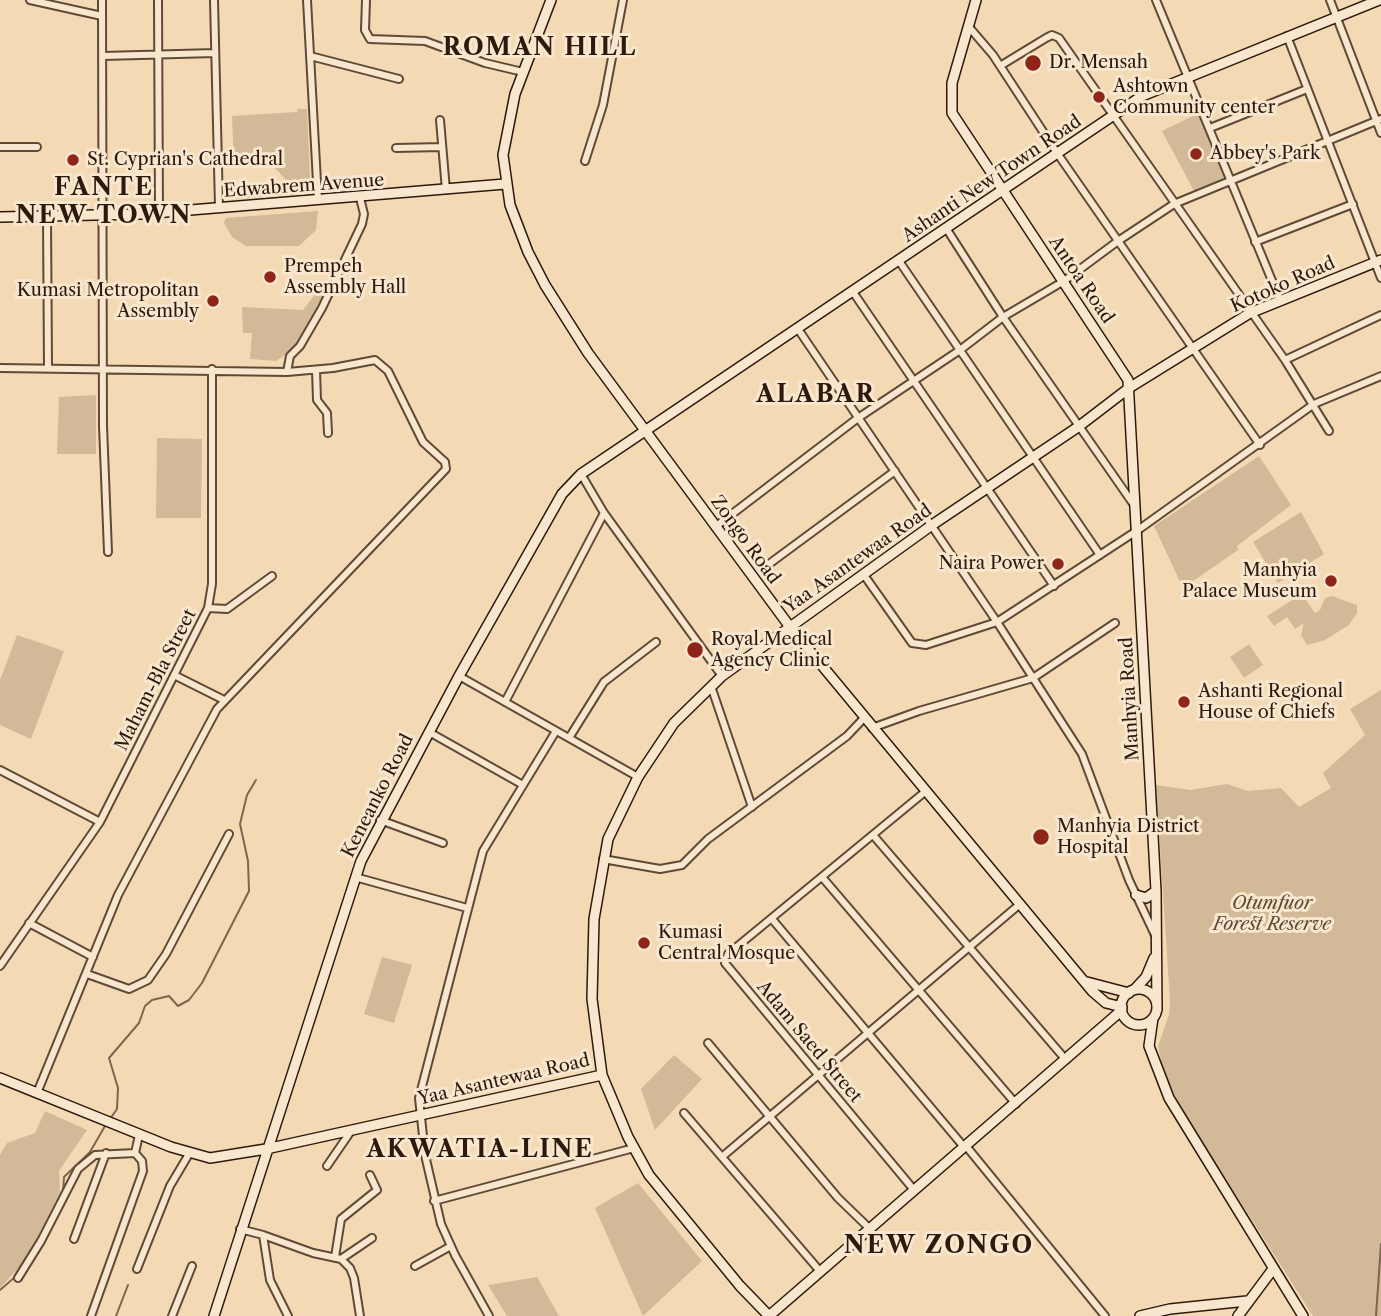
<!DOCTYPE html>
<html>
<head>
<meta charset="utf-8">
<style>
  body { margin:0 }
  canvas { display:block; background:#f4dab4 }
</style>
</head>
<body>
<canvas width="1381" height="1316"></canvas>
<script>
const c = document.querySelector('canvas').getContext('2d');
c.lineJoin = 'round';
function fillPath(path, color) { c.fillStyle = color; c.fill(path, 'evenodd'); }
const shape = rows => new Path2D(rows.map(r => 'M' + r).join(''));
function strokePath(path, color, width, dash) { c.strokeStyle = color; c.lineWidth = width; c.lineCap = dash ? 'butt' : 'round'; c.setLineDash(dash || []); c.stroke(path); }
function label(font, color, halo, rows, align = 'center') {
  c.font = font + ' "Libre Caslon Text",serif'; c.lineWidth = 6; c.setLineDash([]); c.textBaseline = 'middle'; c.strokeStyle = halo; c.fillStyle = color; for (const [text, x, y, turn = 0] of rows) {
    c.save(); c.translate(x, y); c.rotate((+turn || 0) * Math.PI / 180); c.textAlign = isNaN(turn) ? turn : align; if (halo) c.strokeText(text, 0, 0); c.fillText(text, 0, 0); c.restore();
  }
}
const green = shape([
  [297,109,307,109,310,180,301,194,235,199,222,192,222,184,232,189,278,188,288,182,274,167,234,166,232,116,297,112],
  [1201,112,1226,177,1194,191,1162,131],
  [318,211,316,230,299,246,246,246,232,237,224,223,226,218],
  [319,289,325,291,296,348,276,361,250,359,252,333,243,333,242,307,303,310],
  [96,395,96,454,57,454,59,397],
  [157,438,202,439,201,518,156,518],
  [1259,456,1291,505,1237,546,1238,550,1183,588,1154,526],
  [1301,512,1324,554,1278,583,1253,542],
  [1302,594,1315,613,1320,610,1325,598,1332,596,1357,605,1357,613,1349,625,1325,640,1307,645,1301,635,1304,623,1295,629,1287,617,1274,626,1267,616],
  [17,635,64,651,31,739,0,725,0,680],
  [1249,644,1263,665,1244,678,1230,657],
  [1381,690,1381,1316,1313,1316,1182,1110,1163,1071,1158,1046,1169,1015,1170,1001,1156,785,1190,790,1227,784,1248,791,1281,788,1299,807,1331,788,1323,773,1365,735,1350,709],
  [382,957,412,965,394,1023,364,1014],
  [674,1055,702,1079,655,1130,641,1089],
  [45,1111,87,1130,59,1171,60,1192,25,1261,0,1288,0,1155,7,1143,35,1133],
  [638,1183,702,1261,643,1316,595,1208],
  [537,1277,559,1316,507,1316,488,1285]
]);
const stream = shape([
  [110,1119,117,1109,118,1088,109,1058,139,1023,145,1006,152,1000,169,996,178,1006,189,1000,202,983,249,891,248,861,240,824,247,795,256,780],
  [63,1193,64,1177,90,1152,105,1126],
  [53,1211,58,1201],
  [0,1290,15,1277],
  [116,1316,128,1285],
  [1376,1316,1381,1244]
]);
const street = shape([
  [30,0,102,16],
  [102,0,103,426,108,552],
  [158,0,159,212],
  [214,0,219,207],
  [307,0,318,200],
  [366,0,365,30,370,39,425,41,485,63,523,72],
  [1156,0,1280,300],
  [1330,0,1381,133],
  [969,27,993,55,1057,153,1260,445],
  [1287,36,1381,278],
  [103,56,215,53],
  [310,56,399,79],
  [1000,66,1046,38,1052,35,1059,38,1285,360,1329,431],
  [440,120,446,190],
  [1210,128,1307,89],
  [0,147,37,147],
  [396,148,442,147],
  [585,161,603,105,623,0],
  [47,217,48,367],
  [946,228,1003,317,1134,505],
  [1255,242,1353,204],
  [899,261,1100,555],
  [853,292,1054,586],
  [798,329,997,622,1082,754,1129,880,1155,935],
  [1285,360,1381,315],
  [0,368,287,372,333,368,375,360,388,371,423,442,445,462,446,469,217,709,118,895,37,1093],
  [316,370,317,400,327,413,328,433],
  [287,372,290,356,300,346,322,308,362,224,364,214,360,198],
  [581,474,604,513,722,676],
  [715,527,858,418,960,350,1003,317,1064,281,1118,241,1174,204,1381,119],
  [769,564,895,471],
  [864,575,912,643,926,645,997,622,1138,530,1314,404,1381,376],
  [208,608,227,609,272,576],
  [174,675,224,700],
  [459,676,638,777],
  [711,686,752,807],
  [505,702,604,513],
  [872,728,919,711,1033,678,1115,623],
  [429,732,523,785],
  [569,738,604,682,656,642],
  [0,770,100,822],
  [380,820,443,843],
  [873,835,1066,1060],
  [603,859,660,869,682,865,708,839,847,736,864,718],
  [355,877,467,908],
  [822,877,1016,1104],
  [772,919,964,1147],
  [29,923,93,957],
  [0,966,100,822,208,608,212,584,212,369],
  [87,974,129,989,148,980,166,954,229,834],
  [708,1043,838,1198,869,1228],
  [684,1113,819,1270],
  [966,1146,1105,1316],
  [723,1156,1020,904],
  [327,1166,351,1131],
  [914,1190,725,963,728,954,926,791],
  [434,1201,634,1148],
  [240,1229,263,1235,270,1280,288,1316],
  [263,1235,313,1253,341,1259,350,1268,354,1278,360,1316],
  [74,1239,106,1153],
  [335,1257,341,1219,377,1190,370,1175],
  [341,1259,372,1238],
  [415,1266,451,1246],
  [137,1269,170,1186,189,1154],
  [18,1278,41,1241,78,1169,95,1155,135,1153],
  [91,1316,143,1171,142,1161,135,1153,139,1135],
  [172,1316,192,1266],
  [489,1316,455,1255,441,1224,425,1155,419,1098,483,851,556,731]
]);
const secondary = shape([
  [551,0,515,94,503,155,510,205,528,252,545,285,588,353,790,627,1092,991,1106,1003,1122,1007],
  [976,0,952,83,952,113,1128,380,1156,891,1157,1010],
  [0,217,142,214,505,184],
  [1136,895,1146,898,1156,891],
  [1087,982,1129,993],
  '1121 1007a18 18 0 1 1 36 0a18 18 0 1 1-36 0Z',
  [1134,990,1146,977,1154,958],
  [1153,1018,1149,1046,1169,1098,1303,1316],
  [0,1078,171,1147,210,1158,266,1149,602,1075],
  [214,1316,361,861,459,676,562,494,581,474,1142,96,1379,0],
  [769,1316,740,1286,649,1175,628,1137,602,1075,592,999,594,919,608,839,638,777,674,723,722,676,932,525,1078,427,1129,388,1250,313,1381,260],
  [769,1316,1122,1010],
  [1140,1316,1170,1309,1247,1301],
  [1238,1316,1273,1269]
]);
const markers = [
  [1033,63,9,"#8f2418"],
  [1099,97,7,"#8f2418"],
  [1196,154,7,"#8f2418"],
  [73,160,7,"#8f2418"],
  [270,277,7,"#8f2418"],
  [213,301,7,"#8f2418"],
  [1058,564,7,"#8f2418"],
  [1331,581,7,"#8f2418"],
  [695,650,9,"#8f2418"],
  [1184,702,7,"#8f2418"],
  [1041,837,9,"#8f2418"],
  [644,943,7,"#8f2418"]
];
const poiNames = [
  ["Dr. Mensah",1049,63],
  ["Ashtown",1113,87],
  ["Community center",1113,108],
  ["Abbey's Park",1210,154],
  ["St. Cyprian's Cathedral",87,160],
  ["Prempeh",284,267],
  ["Assembly Hall",284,288],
  ["Kumasi Metropolitan",199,291,"right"],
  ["Assembly",199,312,"right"],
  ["Naira Power",1044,564,"right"],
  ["Manhyia",1317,571,"right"],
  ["Palace Museum",1317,592,"right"],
  ["Royal Medical",711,640],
  ["Agency Clinic",711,661],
  ["Ashanti Regional",1198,692],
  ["House of Chiefs",1198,713],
  ["Manhyia District",1057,827],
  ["Hospital",1057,848],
  ["Kumasi",658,933],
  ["Central Mosque",658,954]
];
const streetNames = [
  ["Ashanti New Town Road",992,179,-34],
  ["Edwabrem Avenue",304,186,-4],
  ["Antoa Road",1081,280,56],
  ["Kotoko Road",1283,285,-24],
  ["Zongo Road",745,540,54],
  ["Yaa Asantewaa Road",858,559,-35],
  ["Maham-Bla Street",156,680,-63],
  ["Manhyia Road",1130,699,-93],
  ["Keneanko Road",378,796,-63],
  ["Adam Saed Street",809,1042,50],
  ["Yaa Asantewaa Road",504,1080,-13]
];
const parkNames = [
  ["Otumfuor",1272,904],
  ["Forest Reserve",1272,925]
];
const districtNames = [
  ["ROMAN HILL",540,48],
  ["FANTE",104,188],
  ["NEW TOWN",104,216],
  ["ALABAR",816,395],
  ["AKWATIA-LINE",480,1150],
  ["NEW ZONGO",939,1246]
];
fillPath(green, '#d2b997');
strokePath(stream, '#7d654f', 2);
strokePath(street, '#604936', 10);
strokePath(secondary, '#2e190c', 12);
strokePath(street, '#f8e7ce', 6);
strokePath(secondary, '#f8e7ce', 9);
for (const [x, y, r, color] of markers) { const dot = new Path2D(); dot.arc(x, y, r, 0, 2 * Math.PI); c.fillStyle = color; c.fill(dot); strokePath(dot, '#f8e7ce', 2.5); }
label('18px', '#2e190c', '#f8e7ce', poiNames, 'left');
label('18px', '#2e190c', '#f8e7ce', streetNames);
label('italic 18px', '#5f4936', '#f8e7ce', parkNames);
c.letterSpacing = '2px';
label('bold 24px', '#2e190c', '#f8e7ce', districtNames);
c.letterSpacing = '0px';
</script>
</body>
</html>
